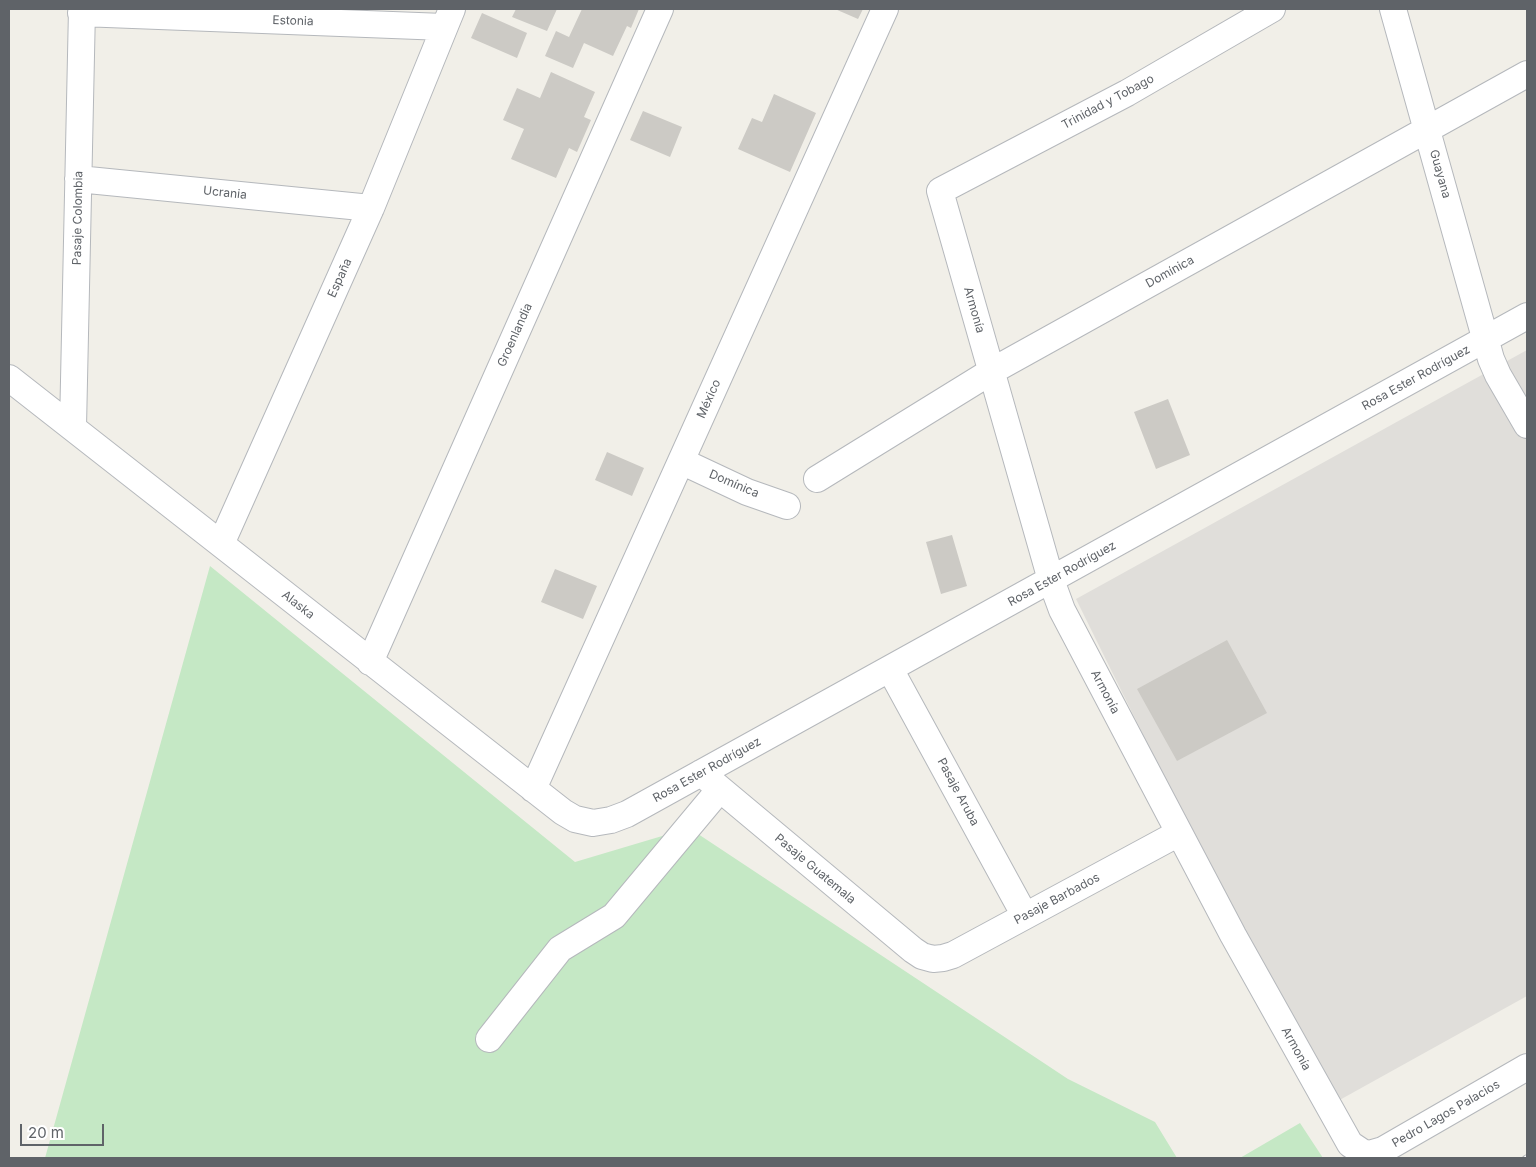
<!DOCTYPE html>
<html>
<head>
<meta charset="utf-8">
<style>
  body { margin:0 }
  #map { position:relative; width:1536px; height:1167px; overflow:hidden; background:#f1efe8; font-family:Inter,sans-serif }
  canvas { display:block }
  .frame { position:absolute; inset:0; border:10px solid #5f6368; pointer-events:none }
  .scale { position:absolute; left:20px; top:1124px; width:84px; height:22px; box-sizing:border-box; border:2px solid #5f6368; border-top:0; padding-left:6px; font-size:15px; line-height:18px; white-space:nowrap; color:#5f6368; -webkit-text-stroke:4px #fff; paint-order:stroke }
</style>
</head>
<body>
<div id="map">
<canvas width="1536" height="1167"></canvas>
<div class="frame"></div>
<div class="scale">20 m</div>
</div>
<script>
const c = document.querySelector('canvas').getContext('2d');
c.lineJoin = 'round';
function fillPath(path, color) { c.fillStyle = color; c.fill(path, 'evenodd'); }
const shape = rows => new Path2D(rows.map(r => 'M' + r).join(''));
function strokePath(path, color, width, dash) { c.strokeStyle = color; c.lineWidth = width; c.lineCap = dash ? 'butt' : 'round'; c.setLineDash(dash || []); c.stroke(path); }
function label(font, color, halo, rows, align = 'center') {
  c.font = font + ' Inter,sans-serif'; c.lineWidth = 4; c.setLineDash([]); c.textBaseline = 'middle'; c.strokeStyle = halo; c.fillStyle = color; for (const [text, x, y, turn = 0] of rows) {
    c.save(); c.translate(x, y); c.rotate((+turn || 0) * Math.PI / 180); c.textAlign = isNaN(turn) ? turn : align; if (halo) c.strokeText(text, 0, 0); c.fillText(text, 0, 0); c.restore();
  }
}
const industrial = shape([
  [1527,350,1527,996,1327,1107,1076,599]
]);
const green = shape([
  [210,566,575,862,689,828,1068,1079,1155,1122,1177,1158,45,1158],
  [1300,1123,1323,1158,1240,1158]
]);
const building = shape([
  [516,9,557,9,547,31,512,17],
  [582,9,639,9,631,28,627,26,613,56,584,43,573,68,545,56,556,31,569,37],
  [835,9,863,9,858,19],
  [482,13,527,33,517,58,471,38],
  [551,72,595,92,584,117,591,120,577,152,569,148,556,178,511,159,524,129,503,120,517,88,540,98],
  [774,94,816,113,790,172,738,149,752,118,762,122],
  [643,111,682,127,670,157,630,140],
  [1168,399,1190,455,1156,469,1134,412],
  [607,452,644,468,632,496,595,480],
  [952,535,967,586,941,594,926,542],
  [555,569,597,586,583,619,541,602],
  [1227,640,1267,713,1177,761,1137,689]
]);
const minor = shape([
  [1272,9,1127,93,940,191,1051,580,1062,610,1233,935,1350,1144,1362,1152,1369,1154,1383,1150,1527,1067],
  [1393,9,1491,359,1498,375,1527,425],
  [81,13,444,27],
  [78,179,371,208],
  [9,378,563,812,575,819,593,823,611,820,627,814,1527,316],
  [73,427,82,9],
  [681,461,747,492,787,506],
  [817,479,992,371,1527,74],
  [221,544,371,208,452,9],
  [370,662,660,9],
  [890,669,1025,916],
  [701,773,913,950,922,956,933,959,943,958,953,955,1179,833],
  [533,789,885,9],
  [489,1039,560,949,614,916,720,789]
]);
const rail = shape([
  [1525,1158,1527,1157]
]);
const streetNames = [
  ["Estonia",293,21,2],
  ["Trinidad y Tobago",1108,102,-28],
  ["Guayana",1440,174,74],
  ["Ucrania",225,193,6],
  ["Pasaje Colombia",78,218,-89],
  ["Domínica",1170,272,-29],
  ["España",340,278,-66],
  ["Armonía",974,310,74],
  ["Groenlandia",515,335,-66],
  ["Rosa Ester Rodríguez",1416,378,-29],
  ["México",709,399,-66],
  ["Domínica",734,484,23],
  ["Rosa Ester Rodríguez",1062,574,-29],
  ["Alaska",298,605,38],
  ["Armonía",1105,692,62],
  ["Rosa Ester Rodríguez",707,770,-29],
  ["Pasaje Aruba",958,792,62],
  ["Pasaje Guatemala",815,869,40],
  ["Pasaje Barbados",1057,899,-28],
  ["Armonía",1296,1049,61],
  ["Pedro Lagos Palacios",1446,1114,-30]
];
fillPath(industrial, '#e0deda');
fillPath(green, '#c5e8c5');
fillPath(building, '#cccac5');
strokePath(minor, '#b5b8bc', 28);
strokePath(minor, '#fff', 26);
strokePath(rail, '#b6b7b8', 5.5);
strokePath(rail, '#fff', 4, [11]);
label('12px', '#5f6368', '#fff', streetNames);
</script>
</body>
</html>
